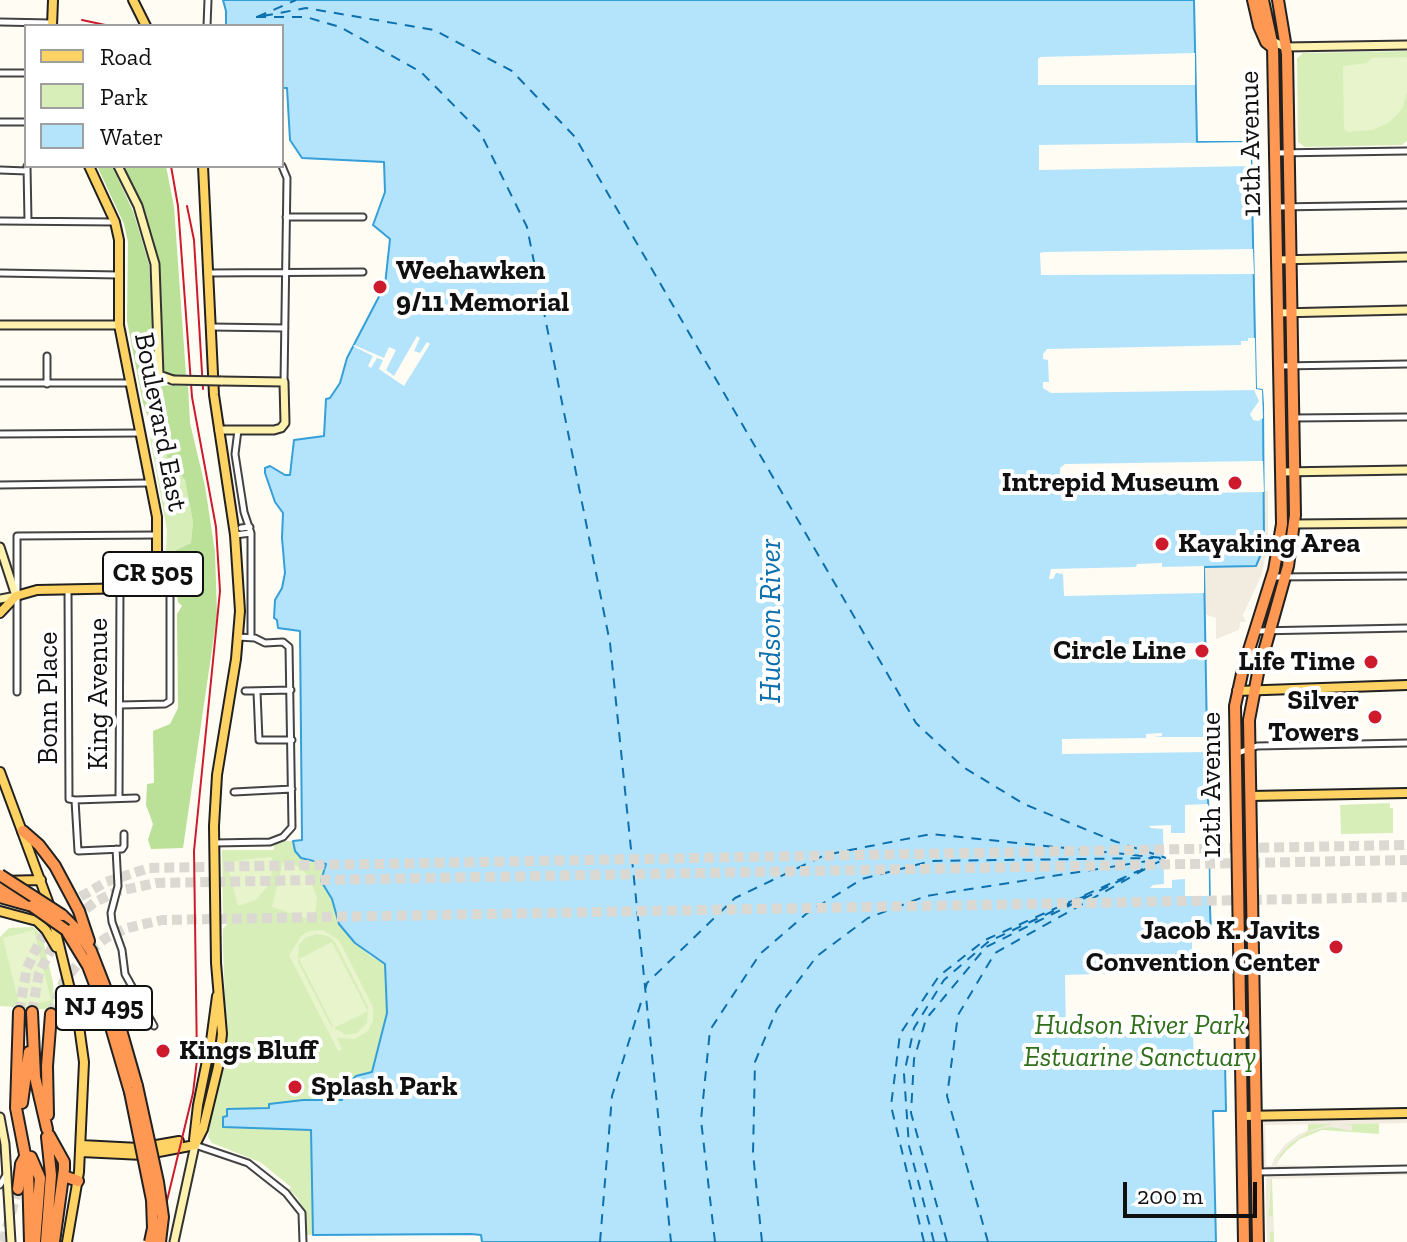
<!DOCTYPE html>
<html>
<head>
<meta charset="utf-8">
<style>
  body { margin:0 }
  #map { position:relative; width:1407px; height:1242px; overflow:hidden; background:#fffcf4; font-family:"Zilla Slab",serif }
  canvas { display:block }
  .legend { position:absolute; left:24px; top:24px; width:260px; height:144px; box-sizing:border-box; background:#fff; border:2px solid #9f9f9f; margin:0; padding:10px 14px; list-style:none; font-size:24px; color:#101010 }
  .legend li { display:flex; align-items:center; gap:16px; height:40px }
  .legend b { width:40px; border:2px solid #9f9f9f }
  .scale { position:absolute; left:1123px; top:1182px; width:134px; height:36px; box-sizing:border-box; border:4px solid #101010; border-top:0; padding-left:10px; font-size:24px; line-height:28px; white-space:nowrap; color:#101010; -webkit-text-stroke:6px #fff; paint-order:stroke }
</style>
</head>
<body>
<div id="map">
<canvas width="1407" height="1242"></canvas>
<ul class="legend">
<li><b style="height:10px;background:#ffd264"></b>Road</li>
<li><b style="height:22px;background:#d7eeb9"></b>Park</li>
<li><b style="height:22px;background:#b4e4fb"></b>Water</li>
</ul>
<div class="scale">200 m</div>
</div>
<script>
const c = document.querySelector('canvas').getContext('2d');
c.lineJoin = 'round';
function fillPath(path, color) { c.fillStyle = color; c.fill(path, 'evenodd'); }
const shape = rows => new Path2D(rows.map(r => 'M' + r).join(''));
function strokePath(path, color, width, dash) { c.strokeStyle = color; c.lineWidth = width; c.lineCap = dash ? 'butt' : 'round'; c.setLineDash(dash || []); c.stroke(path); }
function label(font, color, halo, rows, align = 'center') {
  c.font = font + ' "Zilla Slab",serif'; c.lineWidth = 8; c.setLineDash([]); c.textBaseline = 'middle'; c.strokeStyle = halo; c.fillStyle = color; for (const [text, x, y, turn = 0] of rows) {
    c.save(); c.translate(x, y); c.rotate((+turn || 0) * Math.PI / 180); c.textAlign = isNaN(turn) ? turn : align; if (halo) c.strokeText(text, 0, 0); c.fillText(text, 0, 0); c.restore();
  }
}
const green = shape([
  [1407,51,1407,141,1402,145,1305,147,1298,142,1297,58,1303,53],
  [150,438,164,441,170,473,179,473,185,480,193,522,191,543,172,552,166,553,167,530],
  [1390,803,1390,808,1393,808,1393,833,1341,834,1340,805],
  [285,841,293,841,295,851,310,862,326,864,321,881,332,899,339,924,369,955,385,964,387,1013,372,1072,356,1076,346,1085,342,1100,303,1100,269,1104,269,1108,227,1110,227,1117,311,1130,313,1235,306,1235,304,1210,297,1197,289,1190,291,1187,260,1162,212,1143,208,1137,214,1102,227,1055,223,948,223,929,227,924,223,915,222,850,274,850,274,845],
  [33,927,42,936,53,982,54,1010,0,1006,0,937,9,928],
  [1379,1123,1379,1134,1322,1130,1300,1139,1286,1151,1278,1161,1272,1178,1274,1242,1267,1242,1266,1180,1275,1158,1286,1144,1308,1130,1308,1124]
]);
const forest = shape([
  [97,166,112,166,133,211,149,264,158,385,188,386,190,423,205,486,215,552,217,615,183,848,151,849,148,840,153,824,146,805,147,784,154,783,153,731,170,724,178,708,177,614,182,606,178,602,176,586,167,565,172,552,191,543,193,522,185,480,179,473,170,473,164,441,155,438,143,403,127,321,128,242,124,224],
  [121,166,166,166,174,207,186,375,170,376,164,370,159,268]
]);
const pitch = shape([
  [1407,57,1407,92,1403,107,1396,116,1388,123,1372,130,1347,132,1344,128,1343,66,1367,63,1371,58],
  [272,857,273,870,267,887,256,900,238,906,228,867,232,862,248,859],
  [283,862,294,864,308,875,317,897,314,921,272,907],
  [34,930,51,1000,20,1008,3,938],
  [323,930,339,940,373,1007,373,1021,368,1031,355,1039,337,1038,342,1049,338,1051,289,955,302,935,310,931],
  [317,934,328,936,335,942,368,1007,367,1023,357,1033,346,1035,331,1026,298,962,299,945,305,938],
  [332,942,368,1011,334,1028,299,959]
]);
const plaza = shape([
  [1264,491,1268,491,1268,543,1262,574,1243,615,1246,622,1240,622,1239,630,1216,639,1216,618,1204,614,1204,593,1171,567,1256,566,1264,547],
  [1407,1119,1407,1123,1340,1124,1352,1125,1352,1131,1331,1127,1320,1129,1307,1133,1290,1144,1280,1155,1277,1165,1305,1166,1276,1168,1274,1175,1407,1173,1407,1175,1271,1179,1269,1216,1273,1217,1274,1231,1270,1232,1270,1242,1267,1242,1266,1180,1270,1169,1263,1166,1263,1122],
  [1332,1124,1299,1134,1283,1147,1271,1166,1266,1166,1265,1125]
]);
const water = shape([
  [223,0,1194,0,1197,142,1251,142,1256,389,1262,390,1263,404,1264,547,1256,566,1204,567,1210,908,1211,935,1216,936,1219,1062,1225,1062,1226,1111,1213,1111,1216,1242,482,1242,481,1235,471,1234,313,1235,311,1130,223,1127,223,1117,227,1116,227,1109,269,1108,269,1104,303,1100,342,1100,346,1085,356,1076,372,1072,387,1013,385,964,355,943,339,924,332,899,321,881,326,864,301,858,295,851,293,841,302,840,300,631,278,628,277,620,274,618,275,600,282,588,285,573,282,538,283,513,275,502,265,473,265,468,270,466,285,475,290,475,294,440,324,436,326,399,330,398,340,383,347,358,385,285,390,239,373,225,385,192,384,162,302,158,290,140,287,88,282,88,282,26,226,26,226,11,223,0]
]);
const pier = shape([
  [1195,53,1195,85,1038,85,1038,59,1040,57],
  [1251,142,1251,166,1039,170,1039,145],
  [1253,249,1254,274,1041,275,1040,253,1044,252],
  [417,336,420,338,414,351,420,353,427,342,430,344,404,386,379,369,383,360,377,358,371,368,368,366,373,356,353,346,354,345,384,358,389,347,396,350,386,370,394,376],
  [1248,338,1255,338,1256,389,1262,390,1263,418,1258,421,1253,420,1250,414,1259,401,1254,390,1051,393,1043,388,1043,382,1049,382,1048,360,1043,359,1043,354,1047,349,1241,345,1241,341,1248,341],
  [1263,461,1264,492,1060,495,1060,468,1065,464],
  [1162,563,1162,567,1204,566,1204,593,1064,596,1063,574,1056,573,1053,579,1049,579,1051,569,1136,567,1137,564],
  [1205,643,1206,659,1061,662,1061,645],
  [1162,733,1162,736,1153,737,1207,737,1207,752,1062,754,1062,739,1146,738,1146,734],
  [1208,804,1209,896,1185,896,1185,879,1172,880,1172,888,1150,888,1153,885,1164,884,1163,829,1151,828,1149,826,1171,825,1171,833,1185,833,1185,805],
  [1192,936,1220,936,1225,1062,1194,1062,1193,1033,1066,1034,1065,975,1192,971]
]);
const ferry = shape([
  [263,16,306,8,434,30,512,71,575,137,916,723,963,767,1024,804,1114,841,1166,858],
  [256,17,306,17,340,27,421,72,480,132,527,227,610,643,671,1242],
  [257,17,296,0],
  [645,990,647,983,735,898,825,855,931,834,1162,858],
  [600,1242,612,1096,643,996],
  [715,1242,701,1120,710,1030,760,954,806,914,862,879,931,861,1153,858],
  [762,1242,753,1153,755,1062,777,1009,817,956,868,918,926,896,1161,859],
  [924,1242,891,1106,900,1034,939,976,985,940,1165,859],
  [934,1242,909,1146,904,1074,914,1028,944,980,988,942,1089,894],
  [947,1242,911,1113,914,1059,926,1019,986,947,1129,876],
  [988,1242,947,1096,958,1015,995,953,1147,868]
]);
const highwayTunnel = shape([
  [74,918,95,902,118,891,156,883,1407,860],
  [19,1012,27,968,40,941,58,917,80,897,106,882,149,868,1407,845],
  [32,1012,39,973,58,936],
  [51,1014,64,981,87,953,106,938,127,928,162,920,1407,897],
  [3,1242,18,1189]
]);
const street = shape([
  [0,22,51,23],
  [207,26,208,0],
  [0,73,26,73],
  [0,122,26,122],
  [1276,153,1407,151],
  [27,166,28,221],
  [282,166,287,178,284,382],
  [0,170,27,171],
  [1277,207,1407,205],
  [286,217,363,217],
  [0,221,115,222],
  [0,273,119,275],
  [207,273,363,272],
  [211,327,285,328],
  [47,356,47,384],
  [1280,366,1407,364],
  [0,383,130,383],
  [1293,418,1407,417],
  [238,430,235,454,244,512,251,533,251,637],
  [0,434,140,433],
  [0,485,150,483],
  [241,528,250,527],
  [235,535,251,533],
  [1272,577,1407,576],
  [68,590,69,799,75,800],
  [1256,631,1407,628],
  [245,691,291,690],
  [17,692,17,536,158,535],
  [257,692,259,740,292,740],
  [120,705,165,704,170,701,170,587,157,567],
  [1238,753,1257,746,1407,743],
  [234,792,292,789],
  [119,798,120,590],
  [75,800,78,851,122,849,124,846,124,834],
  [75,800,136,798],
  [214,843,270,842,283,837,292,827,289,647,283,642,265,643,255,638,238,637],
  [116,849,118,886,111,913,112,922,122,950,125,974,154,1026],
  [195,1145,248,1163,286,1193,302,1213,303,1242],
  [1257,1172,1407,1169],
  [0,1185,6,1175]
]);
const secondary = shape([
  [1272,41,1285,47,1407,45],
  [118,166,138,206,155,264,159,375,173,380],
  [1277,260,1407,257],
  [1278,313,1407,310],
  [0,325,119,325],
  [219,430,274,430,281,428,285,423,284,382,221,381],
  [1281,472,1407,470],
  [1294,524,1407,523],
  [0,547,16,596,0,599],
  [0,1117,5,1144,11,1242],
  [174,1242,195,1145]
]);
const primary = shape([
  [133,0,146,26],
  [52,26,53,0],
  [0,613,16,596,37,590,136,588,146,582,157,567,157,517,119,325,119,240,115,222,89,166],
  [1237,691,1407,685],
  [0,772,50,907],
  [1250,796,1407,793],
  [0,881,41,880],
  [0,911,37,921,46,930,56,947],
  [53,920,79,1026,84,1062,79,1172,67,1242],
  [1241,1116,1407,1113],
  [194,1140,198,1105,211,1041,217,996],
  [81,1145,139,1148,179,1141],
  [195,1145,203,1129,218,1067,222,1034,216,963,214,826,217,775,236,659,240,611,235,535,214,395,203,166],
  [81,1152,143,1155,195,1145]
]);
const highway = shape([
  [1253,0,1259,26,1266,42,1271,46],
  [23,831,39,845,55,866,79,911,89,941],
  [0,889,29,896],
  [0,897,32,906],
  [62,915,78,931,91,951,119,1023,137,1086],
  [66,930,88,966,111,1027,130,1092],
  [19,1012,16,1108,28,1170,30,1242],
  [32,1012,35,1077,47,1129],
  [22,1103,29,1052],
  [48,1115,47,1066,51,1014],
  [49,1135,64,1162,64,1169,54,1242],
  [26,1156,31,1157,40,1178,35,1242],
  [64,1176,78,1181],
  [18,1189,21,1164,25,1157],
  [46,1242,51,1175,47,1137],
  [1244,1242,1235,706,1243,669,1274,570,1282,524,1273,47,1263,0],
  [1258,1242,1249,720,1258,673,1288,566,1295,515,1287,54,1278,0]
]);
const tram = shape([
  [82,20,110,26],
  [187,206,194,240,203,389],
  [157,1242,193,1093,197,1060,194,851,220,591,216,527,192,397,178,206,171,166]
]);
const secondaryBridge = shape([
  [173,380,221,381]
]);
const highwayBridge = shape([
  [0,875,62,915],
  [32,906,66,930],
  [137,1086,158,1182,163,1217,160,1242],
  [130,1092,152,1200,153,1228,150,1242]
]);
const markers = [
  [380,287,8,"#cd1b2d"],
  [1235,483,8,"#cd1b2d"],
  [1162,544,8,"#cd1b2d"],
  [1202,651,8,"#cd1b2d"],
  [1371,662,8,"#cd1b2d"],
  [1375,717,8,"#cd1b2d"],
  [1336,947,8,"#cd1b2d"],
  [163,1051,8,"#cd1b2d"],
  [295,1087,8,"#cd1b2d"]
];
const shields = [
  [153,574,100],
  [104,1008,96]
];
const shieldNames = [
  ["CR 505",153,574],
  ["NJ 495",104,1008]
];
const streetNames = [
  ["12th Avenue",1251,144,-91],
  ["Boulevard East",160,422,79],
  ["King Avenue",99,694,-90],
  ["Bonn Place",49,698,-90],
  ["12th Avenue",1212,785,-90]
];
const poiNames = [
  ["Weehawken",396,271,"left"],
  ["9/11 Memorial",396,303,"left"],
  ["Intrepid Museum",1219,483],
  ["Kayaking Area",1178,544,"left"],
  ["Circle Line",1186,651],
  ["Life Time",1355,662],
  ["Silver",1359,701],
  ["Towers",1359,733],
  ["Jacob K. Javits",1320,931],
  ["Convention Center",1320,963],
  ["Kings Bluff",179,1051,"left"],
  ["Splash Park",311,1087,"left"]
];
const parkNames = [
  ["Hudson River Park",1140,1026],
  ["Estuarine Sanctuary",1140,1058]
];
const waterNames = [
  ["Hudson River",771,621,-90]
];
fillPath(green, '#d7eeb9');
fillPath(forest, '#bbe097');
fillPath(pitch, '#e8f4cc');
fillPath(plaza, '#f2ece0');
fillPath(water, '#b4e4fb');
strokePath(water, '#349fd8', 2);
fillPath(pier, '#fffcf4');
strokePath(ferry, '#0d70ae', 2, [10, 8]);
strokePath(highwayTunnel, '#dbd9d2', 10, [10, 5]);
strokePath(street, '#434343', 9);
strokePath(secondary, '#323232', 11);
strokePath(primary, '#212121', 12);
strokePath(highway, '#212121', 14);
strokePath(street, '#fff', 5);
strokePath(secondary, '#fff2af', 7);
strokePath(primary, '#ffd264', 8);
strokePath(highway, '#ff9852', 10);
strokePath(tram, '#cd1b2d', 2);
strokePath(secondaryBridge, '#323232', 11, []);
strokePath(highwayBridge, '#212121', 14, []);
strokePath(secondaryBridge, '#fff2af', 7);
strokePath(highwayBridge, '#ff9852', 10);
for (const [x, y, r, color] of markers) { const dot = new Path2D(); dot.arc(x, y, r, 0, 2 * Math.PI); c.fillStyle = color; c.fill(dot); strokePath(dot, '#fff', 3); }
for (const [x, y, w] of shields) { const box = new Path2D(); box.roundRect(x - w / 2, y - 22, w, 44, 6); c.fillStyle = '#fff'; c.fill(box); strokePath(box, '#101010', 2); }
label('bold 26px', '#101010', null, shieldNames);
label('28px', '#101010', '#fff', streetNames);
label('bold 28px', '#101010', '#fff', poiNames, 'right');
label('italic 28px', '#306f1a', '#fff', parkNames);
label('italic 30px', '#0d70ae', '#fff', waterNames);
</script>
</body>
</html>
